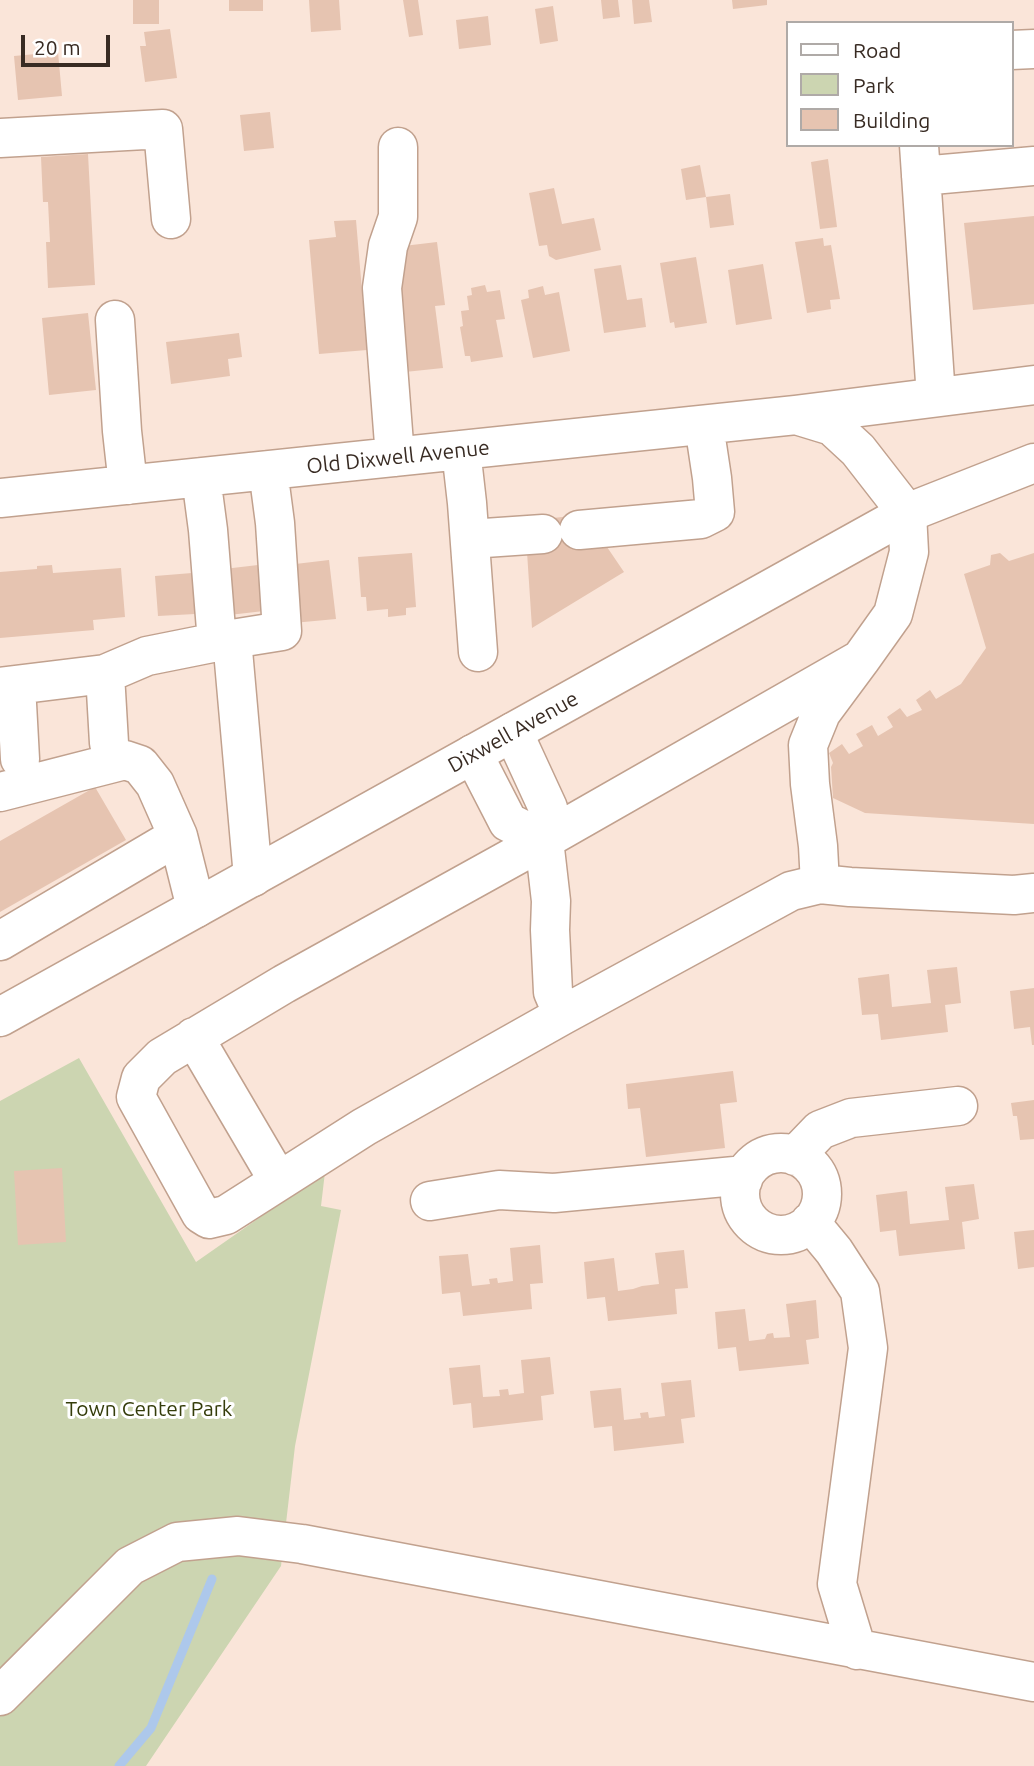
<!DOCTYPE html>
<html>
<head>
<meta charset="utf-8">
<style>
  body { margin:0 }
  #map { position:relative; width:1034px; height:1766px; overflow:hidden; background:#fae5d9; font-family:Ubuntu,sans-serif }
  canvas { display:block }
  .legend { position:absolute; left:786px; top:21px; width:228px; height:126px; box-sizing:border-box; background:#fff; border:2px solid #afaaa7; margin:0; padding:9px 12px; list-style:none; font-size:21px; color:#382b23 }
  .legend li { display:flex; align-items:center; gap:14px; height:35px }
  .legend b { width:35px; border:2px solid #afaaa7 }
  .scale { position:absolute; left:21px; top:35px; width:89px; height:32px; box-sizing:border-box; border:4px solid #382b23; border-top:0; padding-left:9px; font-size:21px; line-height:24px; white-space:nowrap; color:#382b23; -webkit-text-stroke:5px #fff; paint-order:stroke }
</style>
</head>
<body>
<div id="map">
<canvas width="1034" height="1766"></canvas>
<ul class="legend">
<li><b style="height:9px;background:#fff"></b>Road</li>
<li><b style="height:19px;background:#ccd5b1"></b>Park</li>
<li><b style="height:19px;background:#e6c4b1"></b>Building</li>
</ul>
<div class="scale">20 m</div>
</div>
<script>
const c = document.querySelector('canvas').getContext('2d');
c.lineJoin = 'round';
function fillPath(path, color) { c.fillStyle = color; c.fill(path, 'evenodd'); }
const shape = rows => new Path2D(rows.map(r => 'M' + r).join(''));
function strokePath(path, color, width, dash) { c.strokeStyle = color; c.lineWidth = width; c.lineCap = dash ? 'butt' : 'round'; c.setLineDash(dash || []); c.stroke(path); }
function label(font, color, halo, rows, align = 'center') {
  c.font = font + ' Ubuntu,sans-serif'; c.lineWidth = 6; c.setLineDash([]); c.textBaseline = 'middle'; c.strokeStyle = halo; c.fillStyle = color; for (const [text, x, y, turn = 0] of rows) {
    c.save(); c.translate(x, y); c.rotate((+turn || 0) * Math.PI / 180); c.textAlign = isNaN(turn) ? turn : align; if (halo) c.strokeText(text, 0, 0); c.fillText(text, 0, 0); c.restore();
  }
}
const green = shape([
  [79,1058,196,1262,279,1204,280,1198,325,1172,321,1206,341,1210,295,1446,281,1566,146,1766,0,1766,0,1101]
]);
const stream = shape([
  [119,1766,151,1728,212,1579]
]);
const building = shape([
  [133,0,159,0,159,24,133,24],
  [229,0,263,0,263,11,229,11],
  [309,0,339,0,341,30,311,32],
  [403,0,418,0,423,35,409,37],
  [601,0,618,0,620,17,603,19],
  [632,0,649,0,652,22,634,24],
  [732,0,767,0,767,5,733,9],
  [553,6,558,41,540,44,535,9],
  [488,16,491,45,459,49,456,20],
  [170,29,177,78,145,82,140,46,146,46,144,32],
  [58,52,62,96,18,100,14,56],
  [270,112,274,148,244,151,240,115],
  [88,154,95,285,48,288,46,242,50,242,48,202,43,202,41,157],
  [828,159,837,227,820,229,811,162],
  [700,165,706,197,686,200,681,169],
  [554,188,562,224,594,218,601,250,556,260,549,256,547,245,539,246,529,193],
  [730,194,734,225,710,228,706,197],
  [1034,216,1034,304,973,310,964,223],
  [356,220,367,350,319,354,309,240,336,237,334,221],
  [823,238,824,246,831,245,840,299,830,300,831,309,807,313,795,242],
  [437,242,445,305,435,306,443,368,405,372,395,247],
  [696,257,707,323,675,328,674,322,670,323,660,263],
  [763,264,772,319,736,325,728,270],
  [621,265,627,300,642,298,646,327,604,333,594,269],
  [485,285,487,292,500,290,505,319,496,320,503,357,471,362,470,356,465,356,460,327,463,326,461,311,469,310,467,296,472,295,471,288],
  [543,286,545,295,559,292,570,351,533,358,521,300,529,298,528,290],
  [88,313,96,390,49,395,42,318],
  [239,333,242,357,228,359,230,376,171,384,166,342],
  [572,516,607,547,624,572,532,628,527,552,543,519],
  [412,553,416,607,406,608,406,615,388,617,388,609,367,611,366,597,361,597,358,557],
  [1000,553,1009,561,1034,553,1034,824,865,813,833,798,831,767,833,763,829,753,842,744,849,754,863,746,856,734,872,725,878,736,893,727,887,717,900,708,907,717,922,710,916,700,930,690,936,699,961,684,986,648,964,574,990,565,991,555],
  [329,560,336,619,293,623,287,565],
  [52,565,53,573,121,568,125,617,93,620,94,630,0,638,0,572,37,569,37,566],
  [258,565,264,611,229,615,224,569],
  [192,573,195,614,158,616,155,576],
  [95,787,126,840,0,912,0,841],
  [957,967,961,1003,945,1005,948,1032,881,1040,878,1014,862,1015,858,978,889,974,892,1007,931,1003,927,970],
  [1034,988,1034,1045,1032,1045,1030,1027,1014,1029,1010,991],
  [733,1071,737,1102,720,1104,725,1148,646,1157,640,1108,628,1109,626,1084],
  [1034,1100,1034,1139,1020,1140,1017,1116,1013,1116,1011,1103],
  [62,1168,66,1242,18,1245,14,1171],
  [974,1184,979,1219,962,1222,965,1249,899,1256,896,1230,880,1232,876,1195,907,1191,910,1224,949,1220,945,1187],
  [1034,1230,1034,1267,1018,1269,1014,1232],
  [540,1245,543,1283,530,1284,532,1309,463,1316,460,1292,442,1294,439,1256,468,1254,472,1286,490,1284,489,1279,497,1278,498,1283,513,1281,510,1248],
  [684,1250,688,1288,675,1289,677,1314,608,1321,605,1297,587,1299,584,1262,614,1258,618,1291,633,1289,642,1286,659,1284,655,1253],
  [816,1300,819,1338,806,1340,809,1364,739,1371,736,1347,718,1349,715,1312,745,1309,749,1341,765,1339,767,1334,773,1333,774,1338,790,1337,786,1304],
  [550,1357,554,1394,541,1396,543,1420,473,1428,471,1403,453,1405,449,1368,480,1365,483,1397,500,1396,499,1390,508,1389,509,1395,524,1393,521,1360],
  [691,1380,695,1417,681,1419,684,1443,614,1451,612,1426,594,1428,590,1391,621,1388,624,1420,641,1418,640,1413,648,1412,649,1418,665,1416,661,1383]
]);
const minor = shape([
  [1011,50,1034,49],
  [0,138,163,129,171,219],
  [919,145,936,397],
  [921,176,1034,166],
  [115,320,122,431,128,485],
  [796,415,832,426,858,450,907,513,909,552,893,614,861,659,821,713,808,745,810,784,818,846,820,884,791,891,563,1015,364,1127,226,1215,209,1219,201,1214,136,1097,141,1078,162,1057,284,984,544,840,861,659],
  [461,450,467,503,478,652],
  [395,457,382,288,388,246,398,217,398,147],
  [201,477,208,530,217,642],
  [0,498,796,415,1034,385],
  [579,530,701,519,715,512,712,478,704,425],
  [470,539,543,534],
  [232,639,282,631,275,523,268,470],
  [105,674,109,743],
  [16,685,20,759],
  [0,687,105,674,147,656,232,639,253,877],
  [513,732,548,808,544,840,551,901,550,930,553,992,563,1015],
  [473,754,508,822,544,840],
  [0,792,125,760,140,765,155,784,178,836,0,941],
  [178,836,196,908],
  [820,884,850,887,1014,895,1034,893],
  [194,1037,278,1180],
  '740 1194a41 41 0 1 1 82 0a41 41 0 1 1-82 0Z',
  [795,1156,820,1130,851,1118,958,1106],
  [430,1201,499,1190,554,1193,735,1176,743,1180],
  [810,1222,834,1251,860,1291,868,1348,837,1584,857,1650],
  [0,1696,130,1566,177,1542,238,1536,302,1544,1034,1682]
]);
const major = shape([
  [0,1017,907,513,1034,463]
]);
const streetNames = [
  ["Old Dixwell Avenue",398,457,-6],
  ["Dixwell Avenue",513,732,-29]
];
const parkNames = [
  ["Town Center Park",149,1409]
];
fillPath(green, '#ccd5b1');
strokePath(stream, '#adc8eb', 9);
fillPath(building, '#e6c4b1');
strokePath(minor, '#c1a18e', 41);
strokePath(major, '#c1a18e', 41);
strokePath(minor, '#fff', 38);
strokePath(major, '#fff', 38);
label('21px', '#382b23', '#fff', streetNames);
label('21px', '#343c0a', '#fff', parkNames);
</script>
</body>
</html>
